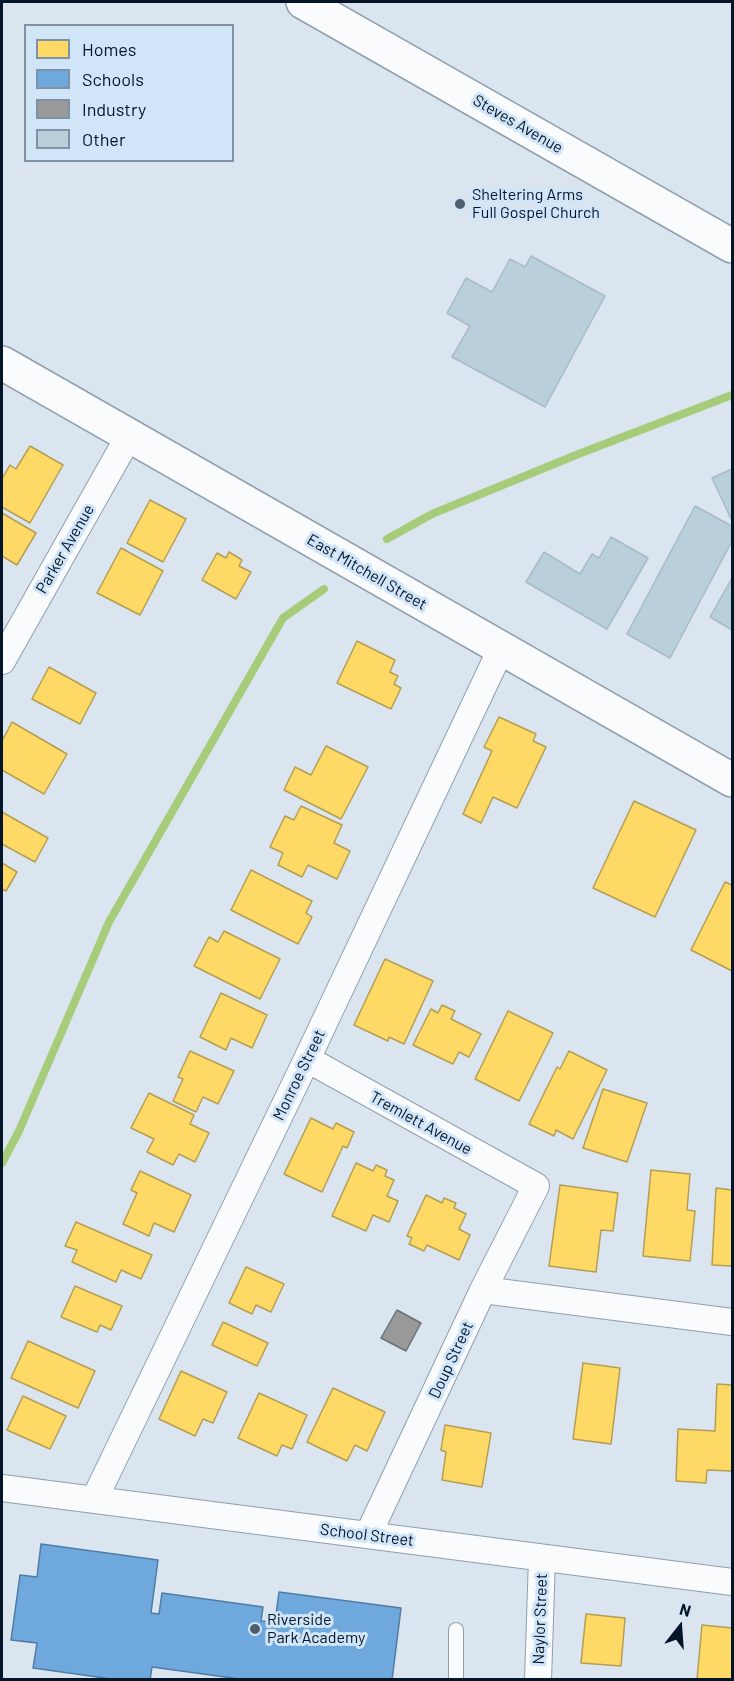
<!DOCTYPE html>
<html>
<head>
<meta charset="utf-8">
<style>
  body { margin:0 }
  #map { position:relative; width:734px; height:1681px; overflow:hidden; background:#dae5f0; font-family:Barlow,sans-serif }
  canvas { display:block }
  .frame { position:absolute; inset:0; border:3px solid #031526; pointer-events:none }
  .legend { position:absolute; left:24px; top:24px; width:210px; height:138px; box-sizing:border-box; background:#d1e5f9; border:2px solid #7f92a5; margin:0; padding:8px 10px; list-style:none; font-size:18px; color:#031526 }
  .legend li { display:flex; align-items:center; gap:12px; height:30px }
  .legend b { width:30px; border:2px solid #7f92a5 }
  .north { position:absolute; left:650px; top:1597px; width:60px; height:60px; -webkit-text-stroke:4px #d1e5f9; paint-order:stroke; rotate:17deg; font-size:16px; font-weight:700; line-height:24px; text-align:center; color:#031526 }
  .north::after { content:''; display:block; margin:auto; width:21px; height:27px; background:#031526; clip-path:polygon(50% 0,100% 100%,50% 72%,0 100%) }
</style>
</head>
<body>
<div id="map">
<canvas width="734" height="1681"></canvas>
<div class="frame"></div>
<ul class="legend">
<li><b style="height:16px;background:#ffd966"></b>Homes</li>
<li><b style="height:16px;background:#6fa8dc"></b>Schools</li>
<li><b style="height:16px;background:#999"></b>Industry</li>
<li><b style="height:16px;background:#bacfdc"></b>Other</li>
</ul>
<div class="north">N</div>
</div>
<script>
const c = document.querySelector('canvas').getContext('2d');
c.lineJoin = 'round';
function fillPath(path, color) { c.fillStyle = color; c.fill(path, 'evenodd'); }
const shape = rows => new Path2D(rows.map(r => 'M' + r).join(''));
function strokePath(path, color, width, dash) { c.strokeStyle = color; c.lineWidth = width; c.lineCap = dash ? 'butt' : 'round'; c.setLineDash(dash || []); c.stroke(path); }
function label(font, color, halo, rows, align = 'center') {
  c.font = font + ' Barlow,sans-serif'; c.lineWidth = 6; c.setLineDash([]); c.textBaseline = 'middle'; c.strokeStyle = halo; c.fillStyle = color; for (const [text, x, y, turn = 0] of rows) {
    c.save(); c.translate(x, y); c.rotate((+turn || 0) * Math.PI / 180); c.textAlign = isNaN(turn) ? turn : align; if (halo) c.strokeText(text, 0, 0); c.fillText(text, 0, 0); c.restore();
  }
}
const homes = shape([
  [30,446,63,465,30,523,2,507,2,479,10,465,16,469,30,446],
  [150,500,186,519,163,562,127,543,150,500],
  [2,513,36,533,17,565,2,556,2,513],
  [121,548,163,571,140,615,97,593,121,548],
  [229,552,242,560,239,566,251,572,236,599,202,580,217,553,226,558,229,552],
  [357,641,395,660,390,672,398,676,394,684,401,688,391,709,337,683,357,641],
  [49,667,96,693,80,724,32,699,49,667],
  [499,717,536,734,533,741,546,747,517,808,493,797,481,823,463,814,492,751,484,747,499,717],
  [12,722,67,754,44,794,2,770,2,741,12,722],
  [326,746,368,767,341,819,284,790,295,767,311,775,326,746],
  [634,801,696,830,655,917,593,888,634,801],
  [301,806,342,825,334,843,350,851,337,879,308,865,302,877,278,865,283,853,270,847,285,816,294,820,301,806],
  [2,812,48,838,35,862,2,844,2,812],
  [2,863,17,872,6,891,2,889,2,863],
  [251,870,312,901,306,913,312,917,298,944,231,910,251,870],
  [725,882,732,885,732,971,691,950,725,882],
  [224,931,280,959,260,999,194,966,209,937,218,942,224,931],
  [385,959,433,981,404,1044,389,1037,388,1041,354,1025,385,959],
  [221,993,267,1015,252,1048,231,1038,226,1050,200,1037,221,993],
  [442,1005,455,1011,451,1019,481,1034,469,1057,459,1052,453,1064,413,1045,431,1009,438,1013,442,1005],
  [508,1011,553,1033,519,1101,475,1079,508,1011],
  [190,1051,234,1071,218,1104,203,1097,196,1112,173,1101,183,1079,178,1077,190,1051],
  [569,1051,607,1070,573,1139,556,1130,554,1136,529,1124,557,1067,560,1069,569,1051],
  [603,1089,647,1103,627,1162,583,1148,603,1089],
  [149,1093,194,1115,190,1124,209,1133,195,1162,179,1154,173,1165,147,1152,154,1139,131,1128,149,1093],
  [311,1118,333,1129,336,1123,354,1132,347,1148,343,1146,322,1192,284,1174,311,1118],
  [356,1163,373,1171,376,1165,387,1170,385,1176,394,1180,387,1196,398,1201,389,1222,373,1215,366,1231,332,1216,356,1163],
  [651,1170,690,1174,687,1210,695,1211,690,1261,643,1256,651,1170],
  [140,1171,191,1195,174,1232,154,1223,149,1236,123,1224,137,1193,131,1190,140,1171],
  [560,1185,618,1193,613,1231,601,1230,596,1272,549,1266,560,1185],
  [716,1188,732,1190,732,1266,712,1265,716,1188],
  [426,1195,442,1203,444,1198,456,1203,454,1208,466,1214,459,1229,470,1235,459,1260,427,1245,424,1251,409,1244,412,1238,407,1236,426,1195],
  [76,1222,152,1255,141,1279,121,1270,116,1282,72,1262,77,1250,65,1246,76,1222],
  [246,1267,284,1284,271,1312,256,1305,252,1314,229,1303,246,1267],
  [75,1286,122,1306,111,1330,100,1325,97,1332,61,1317,75,1286],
  [223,1322,268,1343,257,1366,212,1345,223,1322],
  [28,1341,95,1371,78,1408,11,1378,28,1341],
  [583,1363,620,1368,611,1444,573,1439,583,1363],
  [181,1371,227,1392,213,1423,203,1419,195,1436,159,1419,181,1371],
  [717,1384,732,1385,732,1471,707,1470,706,1483,676,1481,678,1429,715,1431,717,1384],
  [333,1388,385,1412,367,1451,355,1445,347,1461,307,1442,333,1388],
  [259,1393,307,1415,292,1449,282,1445,277,1456,238,1438,259,1393],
  [23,1396,66,1416,50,1449,7,1430,23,1396],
  [445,1425,491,1433,482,1487,442,1480,446,1452,441,1450,445,1425],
  [586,1614,625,1618,621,1666,581,1663,586,1614],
  [702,1625,732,1628,732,1680,697,1680,702,1625]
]);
const schools = shape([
  [41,1544,158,1560,151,1613,159,1614,162,1593,263,1607,261,1621,275,1622,279,1592,401,1608,392,1680,247,1680,152,1667,150,1680,119,1680,33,1668,37,1643,11,1640,20,1575,37,1577,41,1544]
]);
const industry = shape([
  [397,1310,421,1323,406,1351,381,1338,397,1310]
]);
const stream = shape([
  [387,539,432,514,581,453,732,395],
  [2,1163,19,1131,109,922,283,618,324,589]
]);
const building = shape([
  [531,256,605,296,545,407,452,357,470,326,447,313,466,278,492,292,510,259,525,267,531,256],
  [732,469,732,521,712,478,732,469],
  [695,506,732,526,732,541,670,658,627,634,695,506],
  [611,537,648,558,607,629,526,582,544,552,580,574,592,554,599,558,611,537],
  [732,578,732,630,710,617,732,578]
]);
const lane = shape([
  [456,1680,456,1630]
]);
const street = shape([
  [2,661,129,436],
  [307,1059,536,1186,483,1290,368,1535],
  [483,1290,732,1322],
  [2,1488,732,1582],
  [94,1500,307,1059,501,649],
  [538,1680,542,1558]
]);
const secondary = shape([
  [303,2,732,246],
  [2,363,732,780]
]);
const markers = [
  [460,204,6,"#4e5e6d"],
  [255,1629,6,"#4e5e6d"]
];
const streetNames = [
  ["Steves Avenue",518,124,30],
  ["Parker Avenue",65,549,-60],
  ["East Mitchell Street",367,572,30],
  ["Monroe Street",299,1075,-64],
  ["Tremlett Avenue",421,1123,29],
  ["Doup Street",451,1360,-65],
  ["School Street",367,1535,7],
  ["Naylor Street",540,1619,-88]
];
const poiNames = [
  ["Sheltering Arms",472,195],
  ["Full Gospel Church",472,213],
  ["Riverside",267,1620],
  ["Park Academy",267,1638]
];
fillPath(homes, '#ffd966');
strokePath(homes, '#b39e53', 1.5);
fillPath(schools, '#6fa8dc');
strokePath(schools, '#4f7ca5', 1.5);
fillPath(industry, '#999');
strokePath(industry, '#6c7176', 1.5);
strokePath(stream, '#a6cc79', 8);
fillPath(building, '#bacfdc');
strokePath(building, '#a7bac5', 1.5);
strokePath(lane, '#909fac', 16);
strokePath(street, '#909fac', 28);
strokePath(secondary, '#909fac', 36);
strokePath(lane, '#f9fbfd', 14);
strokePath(street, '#f9fbfd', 26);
strokePath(secondary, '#f9fbfd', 33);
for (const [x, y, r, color] of markers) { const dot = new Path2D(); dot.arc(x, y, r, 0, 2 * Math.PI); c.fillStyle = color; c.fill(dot); strokePath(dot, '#d1e5f9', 2); }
label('16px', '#031526', '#d1e5f9', streetNames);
label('16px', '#031526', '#d1e5f9', poiNames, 'left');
</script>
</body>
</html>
